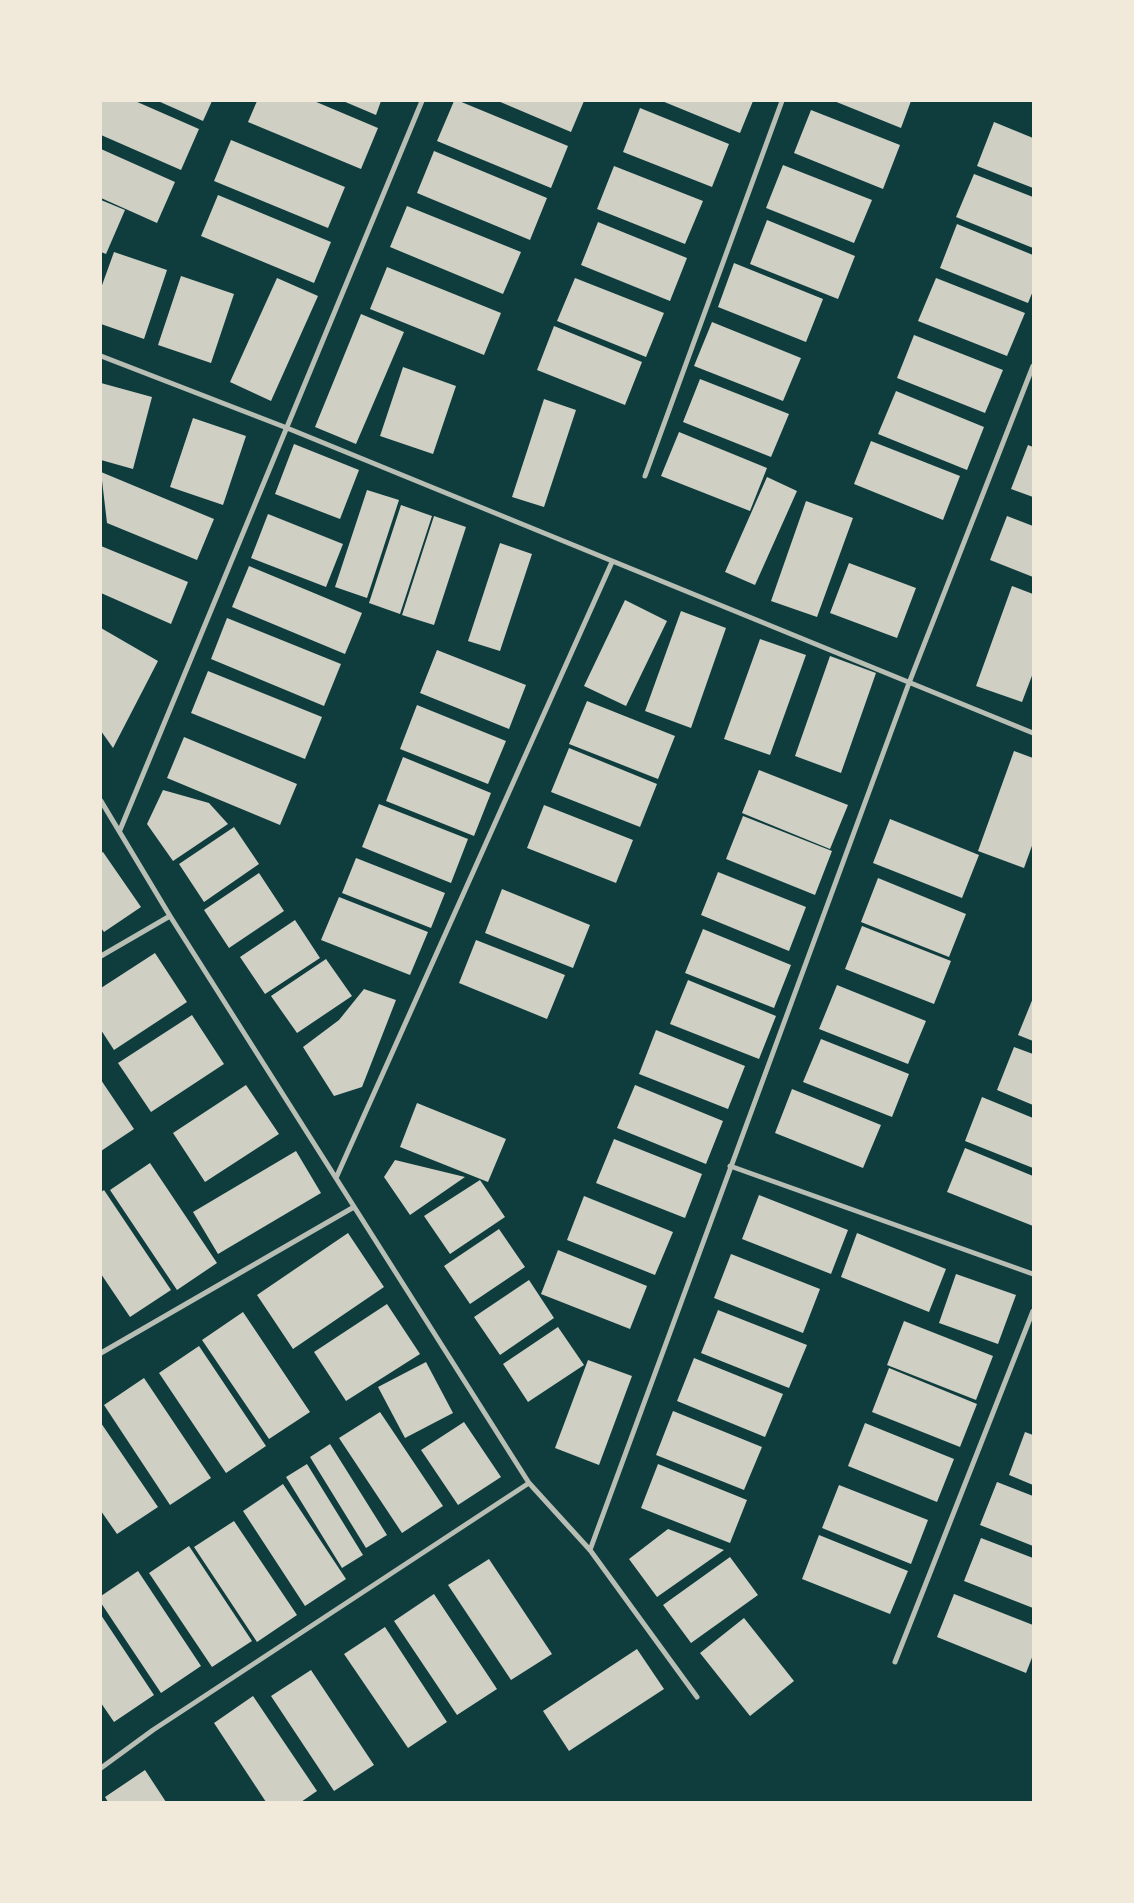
<!DOCTYPE html>
<html>
<head>
<meta charset="utf-8">
<style>
  body { margin:0 }
  #map { position:relative; width:1134px; height:1903px; overflow:hidden; background:#0f3d3e; font-family:"Source Sans 3",sans-serif }
  canvas { display:block }
  .frame { position:absolute; inset:0; border:102px solid #f1e9da; pointer-events:none }
</style>
</head>
<body>
<div id="map">
<canvas width="1134" height="1903"></canvas>
<div class="frame"></div>
</div>
<script>
const c = document.querySelector('canvas').getContext('2d');
c.lineJoin = 'round';
function fillPath(path, color) { c.fillStyle = color; c.fill(path, 'evenodd'); }
const shape = rows => new Path2D(rows.map(r => 'M' + r).join(''));
function strokePath(path, color, width, dash) { c.strokeStyle = color; c.lineWidth = width; c.lineCap = dash ? 'butt' : 'round'; c.setLineDash(dash || []); c.stroke(path); }
const building = shape([
  [101,101,135,101,199,129,181,170,101,135],
  [158,101,212,101,203,121],
  [257,101,314,101,378,128,361,169,248,122],
  [343,101,381,101,376,115],
  [454,101,459,101,568,146,551,188,437,141],
  [498,101,584,101,571,132],
  [662,101,753,101,740,133],
  [834,101,911,101,901,128],
  [640,108,729,144,712,187,623,152],
  [811,110,900,145,883,189,794,153],
  [994,122,1033,138,1033,188,977,166],
  [231,140,345,187,328,228,214,181],
  [101,149,175,182,157,223,101,198],
  [434,151,547,198,530,240,417,193],
  [783,165,872,200,854,243,766,208],
  [614,166,703,201,685,244,597,209],
  [974,174,1033,197,1033,248,956,217],
  [218,195,331,242,314,283,201,236],
  [101,200,125,210,106,254,101,252],
  [407,206,521,252,503,294,390,247],
  [767,220,855,256,838,299,750,264],
  [598,222,687,258,670,301,581,265],
  [957,224,1033,255,1033,291,1028,303,940,268],
  [114,252,167,270,144,339,101,324,101,288],
  [734,263,823,299,806,342,718,307],
  [387,267,501,313,484,355,370,309],
  [181,276,234,294,211,363,158,345],
  [277,278,318,296,271,401,230,382],
  [575,278,664,313,646,357,557,321],
  [936,278,1025,313,1007,356,918,321],
  [361,314,404,332,356,444,315,427],
  [712,322,801,358,783,401,694,366],
  [554,326,642,362,625,405,537,370],
  [914,335,1003,370,985,413,897,378],
  [403,367,456,386,433,454,380,436],
  [700,379,789,414,771,457,683,422],
  [101,383,152,397,133,469,101,460],
  [896,391,984,427,967,470,878,434],
  [544,399,576,410,544,507,512,497],
  [193,418,246,436,223,505,170,487],
  [679,432,767,468,750,511,661,476],
  [871,441,960,476,943,520,854,484],
  [294,444,359,470,340,519,275,494],
  [1028,445,1033,447,1033,497,1011,489],
  [101,472,214,519,197,560,107,523],
  [767,477,797,491,755,585,725,572],
  [367,490,399,500,367,598,335,587],
  [806,501,853,518,817,617,771,601],
  [401,505,432,516,400,614,369,603],
  [268,514,343,544,326,587,251,558],
  [434,516,466,527,434,625,402,615],
  [1007,516,1033,526,1033,577,990,560],
  [500,543,532,554,500,651,468,641],
  [101,546,188,582,171,624,101,593],
  [849,563,916,588,897,638,830,613],
  [249,566,362,613,345,654,232,607],
  [1012,586,1033,594,1033,673,1022,702,976,686],
  [625,600,667,621,626,706,584,686],
  [681,611,726,628,691,728,645,711],
  [227,618,341,664,324,706,211,659],
  [101,628,158,661,113,748,101,731],
  [760,639,806,655,770,755,724,739],
  [437,650,526,685,509,729,420,693],
  [830,656,876,673,841,773,795,756],
  [208,671,322,717,305,759,191,713],
  [587,701,675,736,658,779,569,744],
  [417,705,506,741,488,784,400,749],
  [184,737,297,784,280,825,167,778],
  [569,748,657,784,640,827,551,792],
  [1014,751,1033,758,1033,843,1024,868,978,851],
  [403,757,491,793,474,836,386,801],
  [759,770,848,805,830,849,742,813],
  [163,790,209,803,228,824,173,861,147,824],
  [379,804,468,839,451,883,362,847],
  [544,805,633,840,616,883,527,848],
  [743,816,832,851,815,895,726,859],
  [890,819,979,855,962,898,873,863],
  [234,827,259,864,204,902,179,864],
  [103,852,141,907,104,932,101,928,101,853],
  [356,858,445,893,431,928,342,893],
  [718,872,806,907,789,951,701,915],
  [259,873,284,911,229,948,204,910],
  [878,878,966,914,949,957,861,922],
  [502,889,590,925,573,968,485,933],
  [339,897,428,932,410,975,321,940],
  [295,920,320,958,265,994,240,957],
  [862,926,951,961,934,1004,845,969],
  [703,929,791,965,774,1008,685,973],
  [476,940,565,975,547,1019,459,983],
  [155,953,187,1002,114,1050,101,1030,101,988],
  [326,959,352,996,297,1033,271,996],
  [688,980,776,1016,759,1059,670,1024],
  [837,985,926,1021,908,1064,819,1029],
  [364,989,396,1000,362,1087,334,1096,303,1047,339,1020],
  [1033,998,1033,1041,1018,1035],
  [192,1015,224,1064,151,1112,118,1063],
  [656,1030,745,1066,728,1109,639,1074],
  [821,1039,909,1074,892,1117,803,1082],
  [1014,1047,1033,1054,1033,1105,997,1090],
  [101,1080,134,1129,101,1151],
  [246,1085,279,1134,205,1182,173,1133],
  [635,1085,723,1121,706,1164,617,1128],
  [792,1089,881,1125,863,1168,775,1133],
  [982,1097,1033,1118,1033,1168,965,1141],
  [417,1103,506,1139,488,1182,400,1147],
  [614,1139,702,1174,685,1218,596,1183],
  [965,1148,1033,1176,1033,1226,947,1192],
  [296,1151,321,1193,218,1254,193,1212],
  [395,1160,465,1177,410,1215,384,1177],
  [150,1163,217,1263,177,1290,110,1190],
  [480,1180,505,1217,450,1254,424,1216],
  [104,1190,171,1290,130,1317,101,1274,101,1192],
  [759,1195,848,1230,831,1274,742,1239],
  [584,1196,673,1232,655,1275,567,1240],
  [499,1229,525,1267,470,1304,444,1266],
  [348,1233,384,1287,293,1349,257,1295],
  [857,1233,946,1269,929,1312,841,1277],
  [558,1250,647,1286,630,1329,541,1294],
  [731,1254,820,1289,803,1333,714,1298],
  [956,1274,1016,1295,998,1344,939,1323],
  [529,1280,554,1318,500,1355,474,1317],
  [387,1304,420,1354,346,1401,314,1352],
  [718,1310,807,1345,789,1388,701,1353],
  [243,1312,310,1412,269,1439,202,1340],
  [904,1321,993,1356,976,1400,887,1365],
  [558,1327,584,1365,528,1402,503,1364],
  [199,1346,266,1446,226,1473,159,1373],
  [694,1358,783,1394,765,1437,677,1401],
  [588,1360,632,1376,599,1465,555,1448],
  [426,1362,453,1413,405,1438,378,1387],
  [889,1368,977,1404,960,1447,872,1412],
  [144,1378,211,1478,170,1505,104,1405],
  [673,1411,762,1447,744,1490,656,1455],
  [380,1412,443,1506,402,1533,339,1438],
  [464,1422,501,1477,458,1505,421,1450],
  [101,1423,158,1507,117,1534,101,1511],
  [865,1423,954,1459,937,1502,848,1466],
  [1025,1432,1033,1435,1033,1485,1009,1475],
  [330,1444,387,1535,366,1548,310,1457],
  [307,1464,363,1555,342,1568,286,1477],
  [658,1464,747,1500,730,1543,641,1508],
  [997,1482,1033,1496,1033,1546,980,1525],
  [283,1484,346,1579,305,1606,243,1511],
  [839,1485,928,1520,911,1564,822,1528],
  [234,1521,297,1615,257,1642,194,1547],
  [668,1529,724,1550,657,1597,629,1559],
  [819,1535,908,1571,890,1614,802,1579],
  [981,1538,1033,1558,1033,1608,964,1581],
  [189,1546,252,1641,212,1667,149,1573],
  [730,1557,758,1595,691,1643,663,1605],
  [489,1559,552,1654,511,1680,448,1585],
  [138,1571,201,1666,161,1693,101,1603,101,1596],
  [434,1594,497,1689,457,1715,394,1621],
  [954,1594,1033,1625,1033,1655,1026,1673,937,1637],
  [101,1615,154,1695,114,1722,101,1703],
  [744,1618,794,1681,750,1716,700,1653],
  [385,1627,447,1722,408,1748,344,1654],
  [637,1649,664,1689,569,1751,543,1711],
  [311,1670,374,1765,334,1791,271,1696],
  [253,1696,317,1791,301,1802,266,1802,214,1723],
  [145,1770,166,1802,108,1802,105,1797]
]);
const minor = shape([
  [101,356,287,428,1033,733],
  [645,476,782,101],
  [101,801,170,916,529,1483,590,1550,697,1697],
  [120,830,422,101],
  [101,956,170,916],
  [730,1166,1033,1274],
  [336,1178,612,562],
  [101,1353,354,1207],
  [590,1550,909,683,1033,366],
  [895,1662,1033,1311],
  [101,1768,153,1730,529,1483]
]);
fillPath(building, '#cfcfc3');
strokePath(minor, '#b8beb3', 5);
</script>
</body>
</html>
